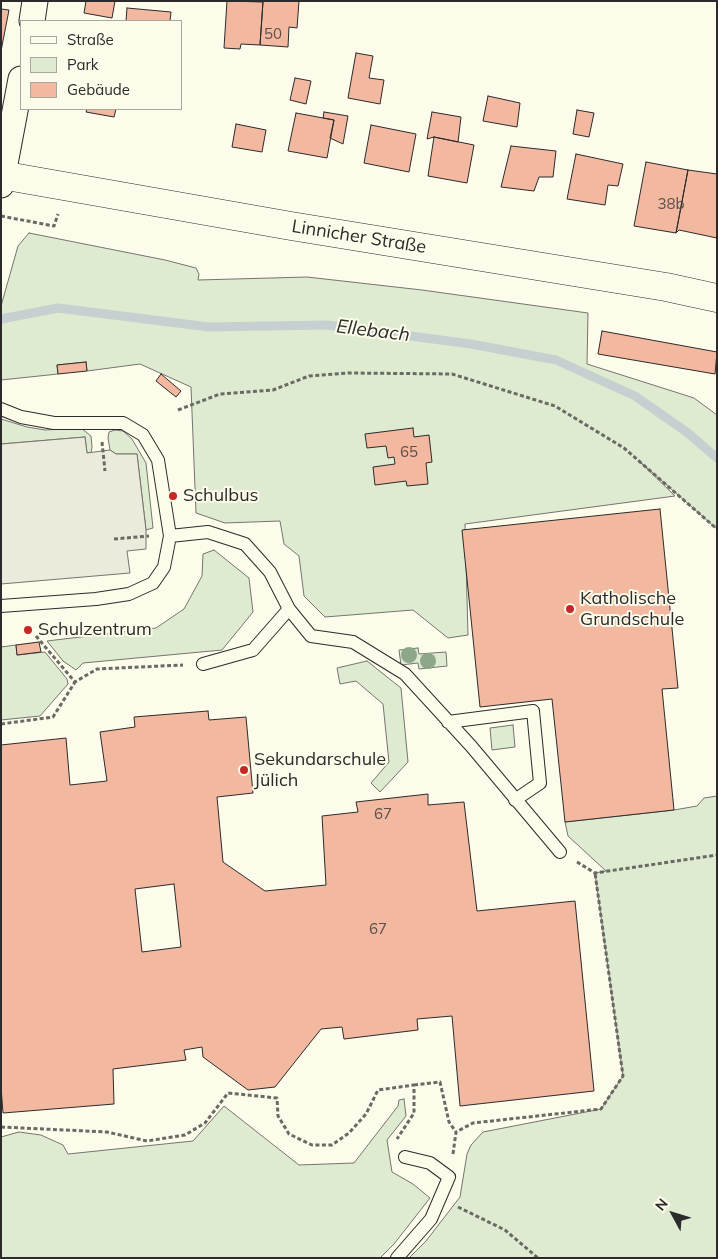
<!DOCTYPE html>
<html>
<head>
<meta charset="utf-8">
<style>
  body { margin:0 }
  #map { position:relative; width:718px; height:1259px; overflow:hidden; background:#fdfbea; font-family:Mulish,sans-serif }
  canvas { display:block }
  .frame { position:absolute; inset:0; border:2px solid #2b2b2b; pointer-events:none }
  .legend { position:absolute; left:20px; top:20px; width:162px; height:90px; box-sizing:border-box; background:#fdfbea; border:1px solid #a9a89e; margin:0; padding:6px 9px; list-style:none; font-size:15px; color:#2b2b2b }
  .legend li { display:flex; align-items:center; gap:10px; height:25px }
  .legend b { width:25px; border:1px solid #a9a89e }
  .north { position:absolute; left:648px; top:1189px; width:50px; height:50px; -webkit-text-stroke:4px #fdfbea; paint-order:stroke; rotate:309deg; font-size:14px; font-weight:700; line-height:20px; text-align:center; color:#2b2b2b }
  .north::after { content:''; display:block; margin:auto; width:18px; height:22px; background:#2b2b2b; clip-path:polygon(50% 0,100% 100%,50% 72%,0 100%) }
</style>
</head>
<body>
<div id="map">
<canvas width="718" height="1259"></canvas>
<div class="frame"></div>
<ul class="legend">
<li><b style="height:6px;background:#fdfbea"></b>Straße</li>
<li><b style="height:14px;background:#deebd1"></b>Park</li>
<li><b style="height:14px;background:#f2b8a0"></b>Gebäude</li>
</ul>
<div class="north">N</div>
</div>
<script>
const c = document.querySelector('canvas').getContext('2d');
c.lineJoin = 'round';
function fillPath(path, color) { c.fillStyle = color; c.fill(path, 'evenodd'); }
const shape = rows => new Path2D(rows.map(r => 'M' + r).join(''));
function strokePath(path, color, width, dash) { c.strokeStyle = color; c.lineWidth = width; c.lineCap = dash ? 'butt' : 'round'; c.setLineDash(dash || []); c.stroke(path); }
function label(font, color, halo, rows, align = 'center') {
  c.font = font + ' Mulish,sans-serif'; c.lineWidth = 4; c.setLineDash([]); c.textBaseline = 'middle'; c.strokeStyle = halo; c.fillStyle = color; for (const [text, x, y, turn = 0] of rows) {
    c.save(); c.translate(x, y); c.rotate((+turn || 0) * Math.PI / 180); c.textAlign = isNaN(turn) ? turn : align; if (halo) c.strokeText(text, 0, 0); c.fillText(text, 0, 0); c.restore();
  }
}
const green = shape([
  [29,233,165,260,196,268,199,274,198,280,307,277,422,290,588,313,587,364,694,398,717,415,717,529,638,460,675,496,465,524,468,635,448,638,413,610,325,617,304,596,299,556,284,544,280,521,225,523,196,513,191,387,140,364,87,371,86,362,57,365,58,374,1,380,1,306,18,246,29,233],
  [1,419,27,427,45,430,81,428,91,436,92,447,91,453,87,453,85,437,1,444,1,419],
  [115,430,123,431,132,439,146,463,153,528,146,530,137,454,116,454,110,450,108,438,109,432,115,430],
  [214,550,249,578,253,612,222,650,83,663,76,670,63,661,47,641,156,628,184,609,202,576,203,554,214,550],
  [16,645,17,655,45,652,67,679,68,684,40,716,1,720,1,647,16,645],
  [418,648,419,654,446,652,447,666,419,669,418,663,401,665,399,650,418,648],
  [367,661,401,688,408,762,380,792,371,783,389,762,383,704,356,681,340,684,337,668,367,661],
  [513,725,515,747,492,750,490,728,513,725],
  [717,796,717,1258,409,1258,426,1241,460,1197,467,1154,471,1145,483,1132,601,1109,623,1076,595,873,606,871,568,836,565,822,674,810,697,806,704,798,717,796],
  [404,1099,406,1116,387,1140,392,1172,413,1184,430,1198,394,1244,380,1258,1,1258,1,1137,19,1132,41,1135,63,1145,68,1154,193,1141,224,1106,299,1165,354,1163,398,1106,399,1100,404,1099]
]);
const parking = shape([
  [85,437,87,453,110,450,116,454,137,454,146,530,146,549,127,551,130,573,1,584,1,444,85,437]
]);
const stream = shape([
  [1,319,58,308,209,327,327,325,471,344,556,360,635,396,688,433,717,458]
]);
const building = shape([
  [86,1,115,1,112,18,84,13,86,1],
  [227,1,263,2,260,45,241,44,240,49,224,48,227,1],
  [263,1,299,1,297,28,289,27,288,47,260,45,263,1],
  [127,8,171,12,170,21,126,21,127,8],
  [1,9,9,10,1,51,1,9],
  [356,53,373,56,369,78,384,80,380,104,348,98,356,53],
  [295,78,311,81,306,104,290,100,295,78],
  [488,96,520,103,517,127,483,121,488,96],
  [87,109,116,109,114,117,86,112,87,109],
  [577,110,594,113,589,137,573,134,577,110],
  [324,112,348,116,343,144,330,138,334,120,323,118,324,112],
  [432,112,461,117,458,142,434,137,427,139,432,112],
  [296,113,334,120,327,158,288,151,296,113],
  [236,124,266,130,262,152,232,147,236,124],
  [371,125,416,134,409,172,364,163,371,125],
  [434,137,474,145,467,183,428,176,434,137],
  [511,146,556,151,553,177,539,177,534,191,501,187,511,146],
  [576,154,623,164,618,186,608,185,605,205,567,199,576,154],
  [646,162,688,170,676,233,634,226,646,162],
  [688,170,717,174,717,238,679,230,676,233,688,170],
  [602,331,717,352,715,374,598,354,602,331],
  [86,362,87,371,58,374,57,365,86,362],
  [161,374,181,391,176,397,156,381,161,374],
  [413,428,414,437,429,435,432,462,426,463,428,484,407,486,406,481,375,485,373,467,395,464,394,457,388,458,386,446,367,448,365,434,413,428],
  [660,509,678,688,662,689,674,810,565,822,552,699,480,707,462,530,660,509],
  [39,642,41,652,17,655,16,645,39,642],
  [208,711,209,720,246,717,253,793,217,797,223,862,265,891,326,885,322,816,358,812,356,802,428,794,428,805,464,802,477,911,575,901,594,1091,460,1106,452,1016,417,1019,418,1030,344,1039,342,1027,321,1029,275,1087,248,1090,203,1057,202,1047,184,1050,186,1060,113,1069,114,1104,3,1113,1,1087,1,745,66,738,70,785,107,781,100,732,135,727,134,717,208,711],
  [174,884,181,947,142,952,135,889,174,884]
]);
const path = shape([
  [1,216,54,226,58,214],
  [178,410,220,394,273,390,309,376,349,373,452,374,555,406,624,448,717,529],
  [102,442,105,471],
  [114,539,149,536],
  [36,636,75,682,97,669,183,665],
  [1,724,53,717,75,682],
  [577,862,595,873,717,855],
  [414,1085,440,1082,449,1122,456,1132],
  [1,1127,107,1132,147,1141,185,1135,205,1123,228,1093,277,1098,278,1116,289,1134,312,1145,332,1145,349,1133,366,1114,378,1090,414,1085,414,1113,397,1139],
  [453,1154,456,1132,473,1123,601,1109,623,1076,595,873],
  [458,1207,505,1230,538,1258]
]);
const lane = shape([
  [1,409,21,417,54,423,123,423,143,435,158,460,170,536,164,567,153,583,129,594,96,599,1,606],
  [170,536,208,532,245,544,270,572,289,609,311,636,353,642,405,674,471,746,560,852],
  [203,664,253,650,289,609],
  [448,722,533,711,540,783,515,800],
  [397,1258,431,1219,449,1177,430,1163,405,1157]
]);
const street = shape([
  [32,21,35,1],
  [1,185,21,79]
]);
const secondary = shape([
  [1,175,291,226,666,287,717,298]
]);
const trees = [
  [409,655],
  [428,661]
];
const markers = [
  [173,496,5,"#c62828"],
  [570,609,5,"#c62828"],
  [28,630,5,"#c62828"],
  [244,770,5,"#c62828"]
];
const numberNames = [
  ["50",273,34],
  ["38b",671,204],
  ["65",409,452],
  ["67",383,814],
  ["67",378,929]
];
const streetNames = [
  ["Linnicher Straße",359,237,9]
];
const poiNames = [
  ["Schulbus",183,496],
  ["Katholische",580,599],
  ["Grundschule",580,620],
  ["Schulzentrum",38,630],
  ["Sekundarschule",254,760],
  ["Jülich",254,781]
];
const waterNames = [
  ["Ellebach",373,331,7]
];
fillPath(green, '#deebd1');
strokePath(green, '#74746e', 1);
fillPath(parking, '#eceadb');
strokePath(parking, '#74746e', 1);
strokePath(stream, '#c7d0d0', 9);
fillPath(building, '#f2b8a0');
strokePath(building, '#2b2b2b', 1);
strokePath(lane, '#2b2b2b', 14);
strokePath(street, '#2b2b2b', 27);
strokePath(secondary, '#2b2b2b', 29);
strokePath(path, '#6a6964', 3, [4, 2.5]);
strokePath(lane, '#fdfbea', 12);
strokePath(street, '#fdfbea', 25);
strokePath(secondary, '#fdfbea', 28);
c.fillStyle = '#8ea78a';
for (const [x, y] of trees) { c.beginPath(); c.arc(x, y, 8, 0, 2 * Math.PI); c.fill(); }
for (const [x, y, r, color] of markers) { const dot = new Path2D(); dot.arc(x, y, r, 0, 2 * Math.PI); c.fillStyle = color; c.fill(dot); strokePath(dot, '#fdfbea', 2); }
label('15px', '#5d4e48', null, numberNames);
label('18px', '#2b2b2b', '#fdfbea', streetNames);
label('18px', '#2b2b2b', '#fdfbea', poiNames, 'left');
label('italic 19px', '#2b2b2b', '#fdfbea', waterNames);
</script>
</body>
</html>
